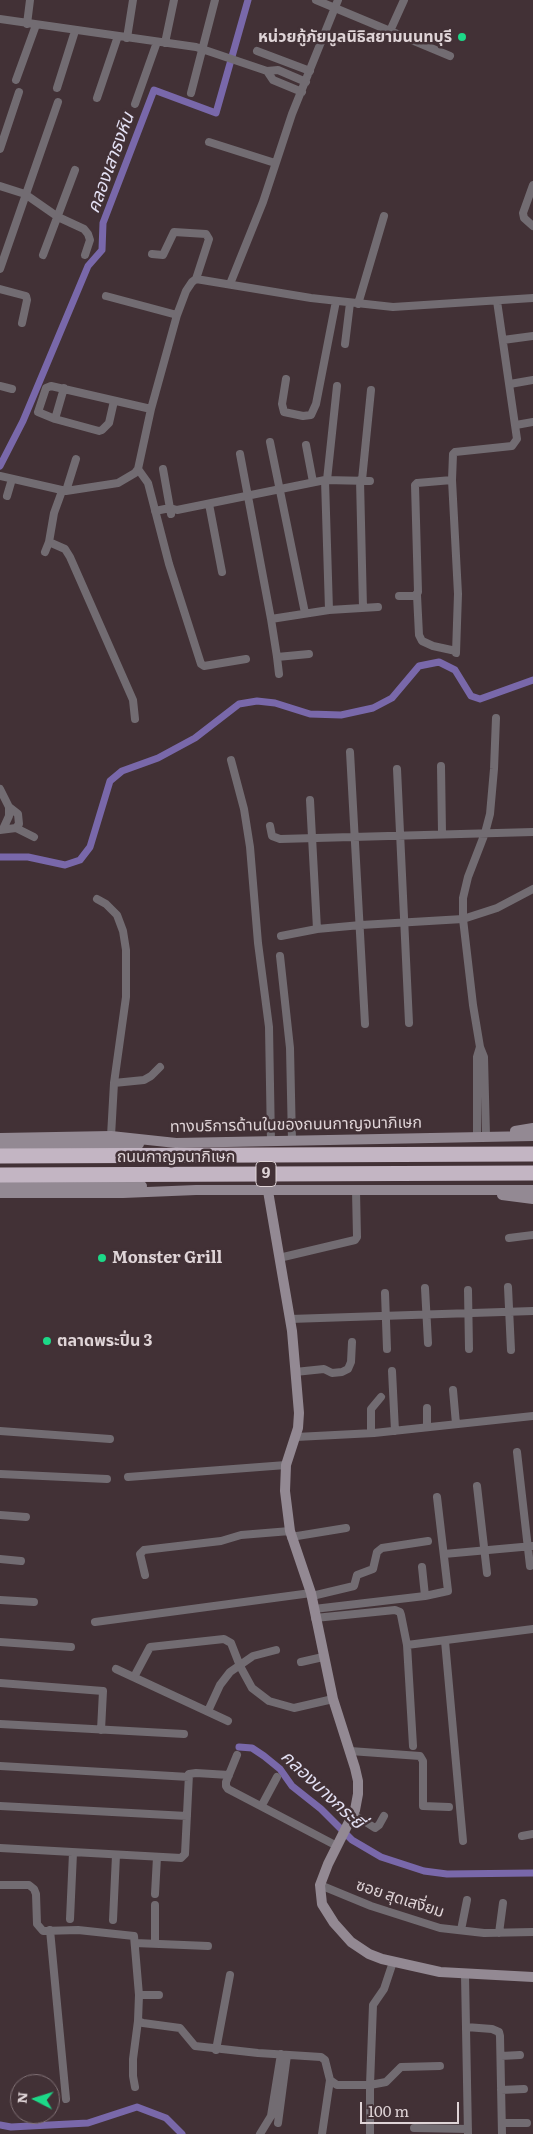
<!DOCTYPE html>
<html>
<head>
<meta charset="utf-8">
<style>
  body { margin:0 }
  #map { position:relative; width:533px; height:2134px; overflow:hidden; background:#423136; font-family:Literata,serif }
  canvas { display:block }
  .north { position:absolute; left:10px; top:2074px; width:50px; height:50px; box-sizing:border-box; background:#423136; border:1px solid #817276; border-radius:50%; rotate:275deg; font-size:14px; font-weight:700; line-height:20px; text-align:center; color:#dfd4d7 }
  .north::after { content:''; display:block; margin:auto; width:18px; height:22px; background:#1cd988; clip-path:polygon(50% 0,100% 100%,50% 72%,0 100%) }
  .scale { position:absolute; left:360px; top:2102px; width:99px; height:22px; box-sizing:border-box; border:2px solid #dfd4d7; border-top:0; padding-left:6px; font-size:15px; line-height:18px; white-space:nowrap; color:#dfd4d7; -webkit-text-stroke:4px #423136; paint-order:stroke }
</style>
</head>
<body>
<div id="map">
<canvas width="533" height="2134"></canvas>
<div class="north">N</div>
<div class="scale">100 m</div>
</div>
<script>
const c = document.querySelector('canvas').getContext('2d');
c.lineJoin = 'round';
const shape = rows => new Path2D(rows.map(r => 'M' + r).join(''));
function strokePath(path, color, width, dash) { c.strokeStyle = color; c.lineWidth = width; c.lineCap = dash ? 'butt' : 'round'; c.setLineDash(dash || []); c.stroke(path); }
function label(font, color, halo, rows, align = 'center') {
  c.font = font + ' Literata,"Noto Sans Thai",serif'; c.lineWidth = 5; c.setLineDash([]); c.textBaseline = 'middle'; c.strokeStyle = halo; c.fillStyle = color; for (const [text, x, y, turn = 0] of rows) {
    c.save(); c.translate(x, y); c.rotate((+turn || 0) * Math.PI / 180); c.textAlign = isNaN(turn) ? turn : align; if (halo) c.strokeText(text, 0, 0); c.fillText(text, 0, 0); c.restore();
  }
}
const canal = shape([
  [0,466,23,421,88,266,102,250,103,223,154,90,216,113,248,0],
  [0,857,28,857,65,865,80,860,90,847,110,781,122,771,158,758,195,738,239,704,257,701,275,703,310,714,341,715,373,708,392,698,419,666,439,662,455,670,471,696,480,699,533,680],
  [239,1747,252,1748,264,1756,280,1769,292,1786,321,1809,352,1840,381,1857,424,1871,447,1874,533,1873],
  [0,2125,11,2127,88,2123,137,2107,166,2118,182,2134]
]);
const street = shape([
  [316,0,450,56],
  [0,19,196,47,267,71],
  [27,24,30,0],
  [390,31,404,0],
  [127,38,133,0],
  [165,43,174,0],
  [257,51,310,71],
  [16,80,36,25],
  [57,88,75,31],
  [302,92,273,80,267,71,278,70,306,82],
  [191,93,215,0],
  [97,98,118,36],
  [135,104,157,42],
  [209,142,275,163],
  [0,149,19,92],
  [533,185,523,213,524,218,533,226],
  [0,186,25,194,58,217,84,229,88,234,90,240,85,255],
  [152,254,163,255,174,232,206,234,209,239,196,279],
  [43,255,75,170],
  [0,269,58,102],
  [230,284,263,202,292,114,338,0],
  [0,289,26,296,27,300,22,323],
  [106,296,177,315],
  [358,304,384,216],
  [503,340,533,336],
  [345,344,350,303],
  [286,379,282,404,284,412,303,416,311,415,316,404,336,301],
  [510,384,533,380],
  [0,386,12,389],
  [114,401,109,423,102,430,99,431,55,419,38,412,46,388,51,386,151,409],
  [55,419,64,388],
  [516,425,533,422],
  [270,442,305,613],
  [306,445,313,482],
  [240,454,271,619,277,657,309,654],
  [138,469,148,483,169,564,201,664,204,666,246,659],
  [163,469,171,514],
  [0,476,66,491,118,483,135,473,138,469,151,409,177,315,186,291,192,282,196,279,311,298,393,307,533,298],
  [325,480,329,610],
  [327,480,337,386],
  [360,480,363,608],
  [362,480,371,390],
  [66,491,76,459],
  [7,496,12,479],
  [209,504,222,572],
  [155,511,170,508,177,510,325,480,370,481],
  [49,542,65,549,70,557,133,700,135,719],
  [45,552,49,542,54,513,62,491],
  [417,595,419,635,422,641,433,646,456,651],
  [399,596,415,596,418,592,415,485,417,483,452,480],
  [271,619,329,610,378,607],
  [456,653,458,594,452,480,453,454,455,452,512,446,517,439,497,301],
  [277,657,279,674],
  [350,752,365,1024],
  [231,760,244,809,250,847,258,943,269,1027,271,1142],
  [441,766,442,833],
  [397,769,409,1023],
  [0,789,9,807,9,816,3,829],
  [310,800,317,929],
  [270,826,272,836,280,839,533,832],
  [16,828,34,837],
  [0,830,16,828,19,824,18,814,9,807],
  [97,899,106,904,117,915,123,931,126,950,126,997,114,1083,111,1136],
  [281,936,317,929,361,925,463,919,497,908,533,889],
  [280,956,290,1048,292,1141],
  [114,1083,144,1080,151,1076,160,1067],
  [477,1136,477,1057,480,1047],
  [486,1136,484,1057,480,1047,473,1005,463,919,463,898,468,877,485,833,490,814,494,769,496,718],
  [509,1238,533,1235],
  [279,1258,355,1240,357,1237,356,1191],
  [508,1287,511,1350],
  [425,1288,428,1343],
  [468,1290,469,1349],
  [385,1293,387,1349],
  [290,1319,533,1311],
  [392,1371,395,1431],
  [295,1372,324,1369,332,1373,342,1372,348,1369,351,1362,352,1342],
  [453,1390,456,1424],
  [427,1408,427,1427],
  [0,1431,110,1439],
  [371,1433,371,1409,381,1397],
  [296,1437,374,1433,533,1416],
  [517,1452,530,1566],
  [0,1474,107,1479],
  [128,1477,286,1465],
  [477,1486,487,1573],
  [0,1515,26,1517],
  [291,1537,346,1528],
  [444,1554,533,1546],
  [0,1559,21,1561],
  [422,1567,425,1596],
  [145,1575,140,1554,144,1550,221,1541,241,1535,290,1531],
  [312,1596,354,1586,357,1575,373,1569,377,1552,382,1548,428,1541],
  [0,1600,34,1602],
  [314,1609,425,1596,448,1591,437,1497],
  [315,1618,395,1610,400,1612,401,1615,407,1645,533,1629],
  [95,1622,311,1593],
  [445,1641,463,1841],
  [0,1642,71,1647],
  [407,1645,413,1746],
  [301,1662,323,1657],
  [116,1669,228,1721],
  [134,1677,150,1647,224,1639,231,1643,240,1666,252,1688,269,1701,294,1708,333,1699],
  [0,1683,103,1691,101,1730],
  [208,1711,220,1685,230,1672,253,1656,276,1650],
  [0,1724,184,1734],
  [350,1751,420,1756,423,1761,423,1806,449,1807],
  [237,1755,226,1782,226,1786,228,1789,337,1846],
  [0,1766,189,1777],
  [262,1805,277,1777],
  [0,1806,187,1816],
  [353,1814,375,1828,379,1825,384,1816],
  [522,1836,533,1834],
  [0,1848,181,1858,185,1854,189,1774,196,1773,229,1775],
  [0,1885,29,1885,34,1889,36,1894,37,1924,43,1931,78,1930,134,1936,139,1995,138,2021,143,2023,180,2028,195,2046,258,2053,321,2057,325,2060,330,2080,337,2085,370,2085,373,2005,384,1989,393,1962],
  [320,1885,371,1906,440,1928,484,1933,533,1932],
  [155,1894,157,1857],
  [70,1919,73,1853],
  [113,1920,116,1855],
  [50,1930,66,2099],
  [461,1930,467,1900],
  [499,1933,503,1903],
  [135,1943,208,1946],
  [155,1944,155,1905],
  [465,1975,468,2134],
  [139,1995,159,1995],
  [466,2027,492,2029,499,2032,500,2036,502,2134],
  [216,2050,230,1975],
  [501,2056,520,2055],
  [135,2087,133,2076,133,2059,138,2021],
  [501,2090,524,2089],
  [278,2123,287,2055],
  [502,2123,527,2123],
  [414,2128,468,2129],
  [260,2134,271,2116,281,2054],
  [322,2134,330,2080],
  [370,2134,370,2085,386,2082,401,2067,440,2066]
]);
const secondary = shape([
  [515,1131,533,1128],
  [0,1138,111,1136,176,1143,533,1136],
  [0,1146,139,1144],
  [0,1185,111,1184,142,1186],
  [268,1191,292,1331,299,1413,298,1428,286,1465,285,1491,290,1531,311,1593,333,1699,355,1768,358,1781,358,1794,355,1810,328,1864,320,1885,322,1904,334,1923,351,1942,369,1954,382,1959,440,1972,533,1977],
  [0,1193,123,1193,196,1190,533,1190],
  [502,1195,533,1199]
]);
const highway = shape([
  [0,1156,533,1154],
  [0,1175,533,1173]
]);
const markers = [
  [462,37,5,"#1cd988"],
  [102,1258,5,"#1cd988"],
  [47,1341,5,"#1cd988"]
];
const shields = [
  [266,1174,20]
];
const shieldNames = [
  ["9",266,1174]
];
const poiNames = [
  ["หน่วยกู้ภัยมูลนิธิสยามนนทบุรี",452,37,"right"],
  ["Monster Grill",112,1258],
  ["ตลาดพระปิ่น 3",57,1341]
];
const streetNames = [
  ["ทางบริการด้านในของถนนกาญจนาภิเษก",296,1125,-1],
  ["ถนนกาญจนาภิเษก",176,1157],
  ["ซอย สุดเสงี่ยม",400,1899,18]
];
const waterNames = [
  ["คลองเสาธงหิน",111,163,-70],
  ["คลองบางกระยี่",322,1790,43]
];
strokePath(canal, '#7968aa', 7);
strokePath(street, '#726c72', 8);
strokePath(secondary, '#938993', 10);
strokePath(highway, '#c3b5c3', 15);
for (const [x, y, r, color] of markers) { const dot = new Path2D(); dot.arc(x, y, r, 0, 2 * Math.PI); c.fillStyle = color; c.fill(dot); strokePath(dot, '#423136', 2); }
for (const [x, y, w] of shields) { const box = new Path2D(); box.roundRect(x - w / 2, y - 12.5, w, 25, 4); c.fillStyle = '#423136'; c.fill(box); strokePath(box, '#dfd4d7', 1); }
label('bold 15px', '#dfd4d7', null, shieldNames);
label('bold 16px', '#dfd4d7', '#423136', poiNames, 'left');
label('16px', '#dfd4d7', '#423136', streetNames);
label('italic 18px', '#e4e1f4', '#423136', waterNames);
</script>
</body>
</html>
